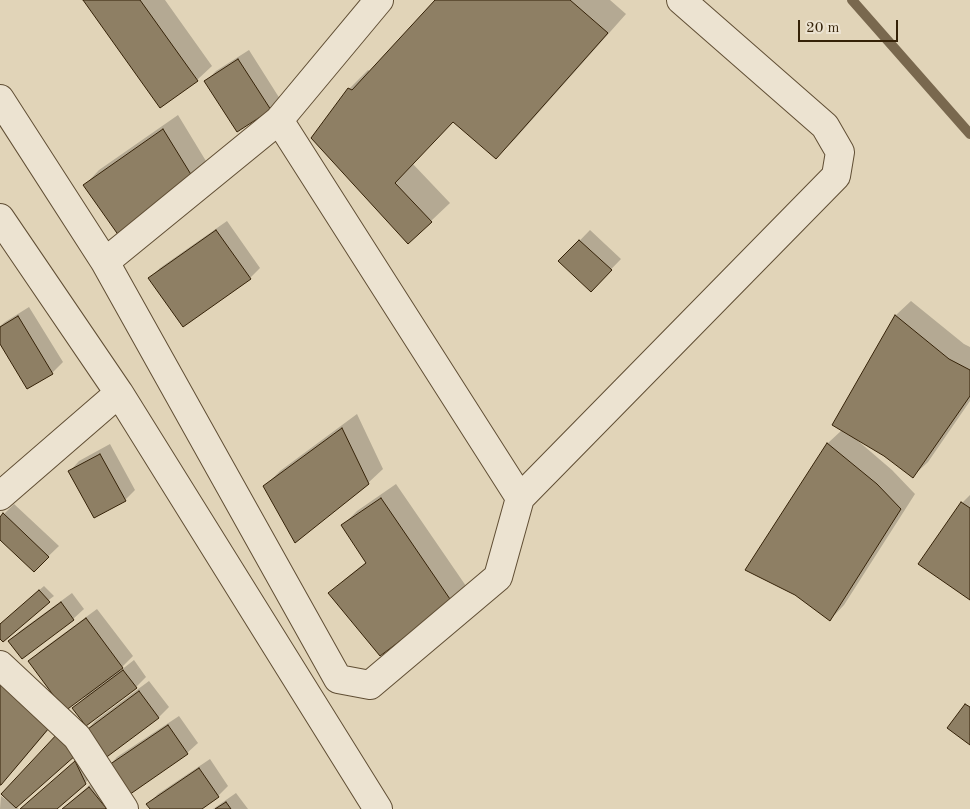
<!DOCTYPE html>
<html>
<head>
<meta charset="utf-8">
<style>
  body { margin:0 }
  #map { position:relative; width:970px; height:809px; overflow:hidden; background:#e1d4b8; font-family:"Old Standard TT",serif }
  canvas { display:block }
  .scale { position:absolute; left:798px; top:20px; width:100px; height:22px; box-sizing:border-box; border:2px solid #352208; border-top:0; padding-left:6px; font-size:15px; line-height:18px; white-space:nowrap; color:#352208; -webkit-text-stroke:4px #ece3d1; paint-order:stroke }
</style>
</head>
<body>
<div id="map">
<canvas width="970" height="809"></canvas>
<div class="scale">20 m</div>
</div>
<script>
const c = document.querySelector('canvas').getContext('2d');
c.lineJoin = 'round';
function fillPath(path, color) { c.fillStyle = color; c.fill(path, 'evenodd'); }
const shape = rows => new Path2D(rows.map(r => 'M' + r).join(''));
function strokePath(path, color, width, dash) { c.strokeStyle = color; c.lineWidth = width; c.lineCap = dash ? 'butt' : 'round'; c.setLineDash(dash || []); c.stroke(path); }
const shadow = shape([
  [85,0,165,0,212,66,197,80],
  [436,0,610,0,626,14,515,139,496,158,454,120,412,163,450,203,431,221,312,138,349,89,368,70,371,72],
  [249,50,280,99,270,109,206,81,216,71],
  [178,115,209,166,194,181,85,185,99,170],
  [227,221,260,268,250,278,150,278,160,268],
  [590,230,621,259,591,290,560,261],
  [911,301,964,344,970,347,970,401,928,462,913,476,885,455,857,439,857,440,892,470,915,494,844,605,830,620,796,594,747,569,828,443,842,430,833,425,896,315],
  [29,307,63,362,52,373,28,388,0,341,0,326,5,322],
  [357,414,383,469,368,483,265,486,280,471],
  [110,444,135,490,125,500,69,472,79,461],
  [396,484,466,586,452,601,330,594,345,579,366,562,342,526,357,511],
  [970,495,970,598,962,503],
  [14,504,59,546,34,570,0,538,0,518],
  [44,586,54,596,0,637,0,625],
  [72,593,84,609,73,619,10,641,20,631],
  [97,609,133,656,119,670,120,671,134,660,146,677,136,687,74,708,87,695,86,694,67,708,15,769,0,783,12,659,52,693,30,662,40,651],
  [149,681,169,707,159,717,105,757,85,732,95,721],
  [179,716,198,743,187,753,126,795,107,768,117,757],
  [86,752,95,773,85,783,55,809,21,809],
  [210,759,228,786,218,796,200,809,151,809,148,804,158,794],
  [99,777,116,797,103,809,62,809],
  [236,793,248,809,213,809],
  [1,796,9,802,10,801,19,809,0,809]
]);
const stream = shape([
  [852,0,970,134]
]);
const building = shape([
  [83,0,140,0,198,81,160,108,83,0],
  [435,0,570,0,608,33,496,159,453,122,395,183,432,222,408,244,311,138,348,88,352,90,435,0],
  [238,59,271,110,237,132,204,81,238,59],
  [163,129,195,181,124,243,83,185,163,129],
  [216,230,251,279,183,327,148,278,216,230],
  [579,240,612,270,591,292,558,261,579,240],
  [895,315,949,359,970,370,970,396,913,478,884,456,832,425,895,315],
  [18,316,53,374,27,389,0,344,0,327,18,316],
  [342,428,369,484,295,543,263,486,342,428],
  [827,443,877,484,901,509,830,621,795,595,745,570,827,443],
  [100,454,126,501,94,518,68,471,100,454],
  [381,498,452,602,380,656,328,593,366,563,341,525,381,498],
  [961,502,970,508,970,600,918,564,961,502],
  [3,513,49,557,34,572,0,540,0,517,3,513],
  [39,590,50,602,3,642,0,639,0,624,39,590],
  [61,602,74,620,22,659,8,641,61,602],
  [86,618,123,668,65,711,28,661,86,618],
  [123,670,137,688,86,726,72,708,123,670],
  [0,677,54,722,1,785,0,785,0,677],
  [139,691,159,718,104,759,84,732,139,691],
  [965,704,970,707,970,745,947,728,965,704],
  [168,725,188,754,126,797,106,767,168,725],
  [59,732,76,755,16,808,1,794,59,732],
  [75,761,86,784,57,809,20,809,75,761],
  [199,768,219,797,202,809,150,809,146,804,199,768],
  [89,787,106,808,105,809,62,809,89,787],
  [226,802,231,809,215,809,226,802]
]);
const minor = shape([
  [0,99,105,262,338,679,370,685,498,577,520,498,836,176,840,152,825,126,681,0],
  [279,120,520,498],
  [0,218,119,393,378,809],
  [105,262,279,120,379,0],
  [0,496,119,393],
  [0,665,77,737,124,809]
]);
fillPath(shadow, '#0003');
strokePath(stream, '#79684e', 10);
fillPath(building, '#8e7f64');
strokePath(building, '#352208', 1);
strokePath(minor, '#604e34', 30);
strokePath(minor, '#ece3d1', 28);
</script>
</body>
</html>
